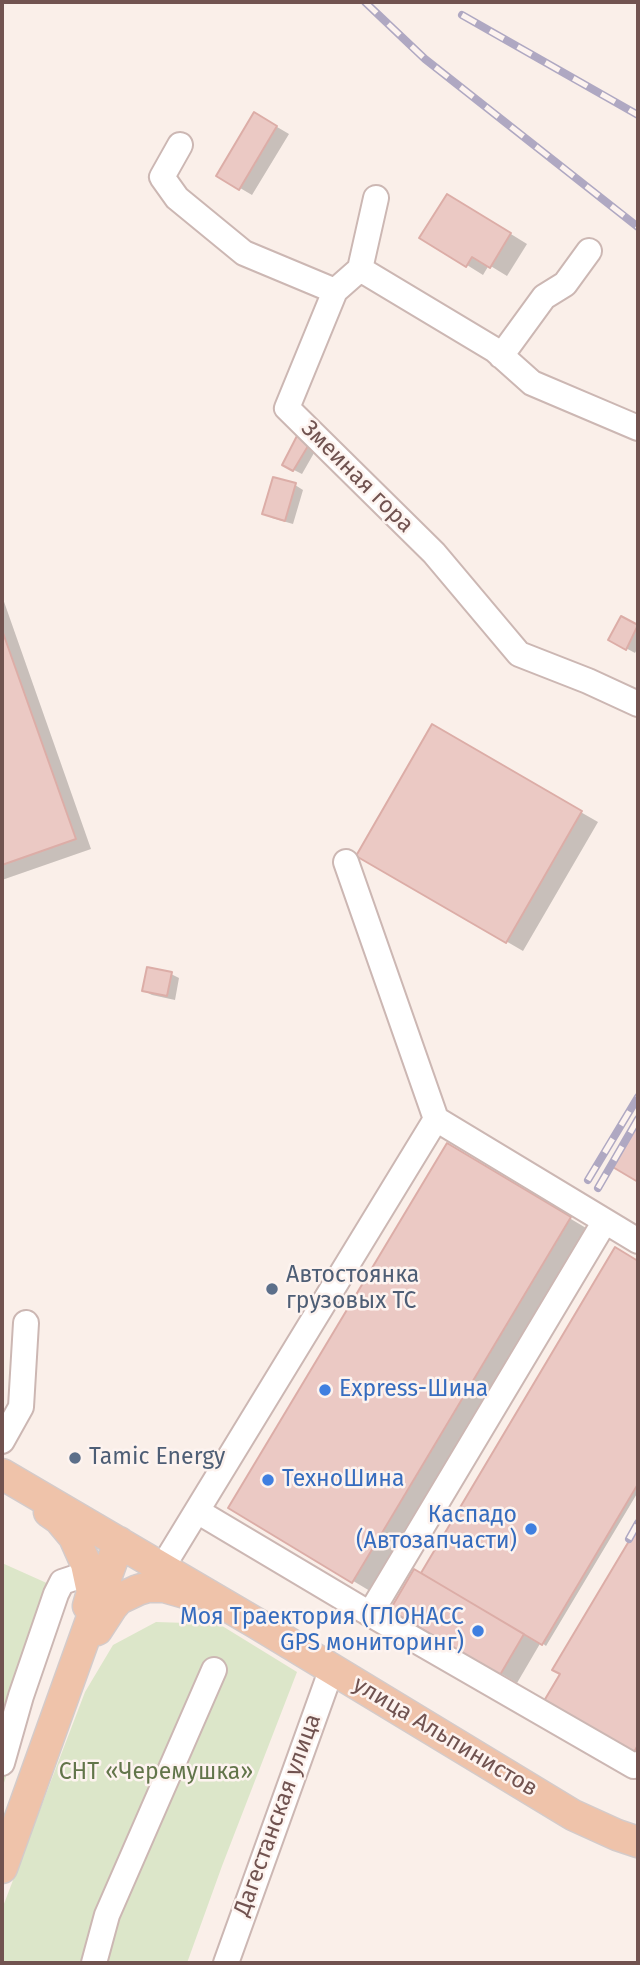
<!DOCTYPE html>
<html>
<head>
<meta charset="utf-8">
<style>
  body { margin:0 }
  #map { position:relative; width:640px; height:1965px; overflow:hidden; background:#faefe9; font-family:"Fira Sans",sans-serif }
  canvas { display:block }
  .frame { position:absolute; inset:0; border:4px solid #715350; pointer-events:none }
</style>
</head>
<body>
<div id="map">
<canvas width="640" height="1965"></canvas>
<div class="frame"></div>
</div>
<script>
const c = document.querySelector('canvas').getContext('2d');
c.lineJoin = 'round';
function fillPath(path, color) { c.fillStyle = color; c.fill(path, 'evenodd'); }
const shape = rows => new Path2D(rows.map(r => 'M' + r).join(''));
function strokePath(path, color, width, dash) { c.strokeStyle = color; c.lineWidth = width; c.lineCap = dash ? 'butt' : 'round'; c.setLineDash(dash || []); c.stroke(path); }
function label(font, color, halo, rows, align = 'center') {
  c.font = font + ' "Fira Sans",sans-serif'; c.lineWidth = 5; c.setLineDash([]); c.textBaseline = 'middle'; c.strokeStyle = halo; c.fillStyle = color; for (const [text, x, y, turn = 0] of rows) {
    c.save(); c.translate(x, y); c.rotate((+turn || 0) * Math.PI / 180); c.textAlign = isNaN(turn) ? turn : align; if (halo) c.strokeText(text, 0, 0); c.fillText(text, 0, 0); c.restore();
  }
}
const green = shape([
  [2,1563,69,1593,44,1660,2,1789],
  [156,1622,219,1624,297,1672,222,1866,187,1963,2,1963,2,1909,85,1692,113,1645]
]);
const shadow = shape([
  [255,114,289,134,252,195,218,175],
  [464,205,527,244,507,276,489,265,483,275,467,265],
  [301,432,318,446,302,474,284,465],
  [295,485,303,490,293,524,272,518,264,514],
  [2,596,91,849,2,880],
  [622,618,638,627,638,647,635,653,611,640],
  [432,727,598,822,523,951,358,855],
  [171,974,179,978,175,1000,152,995,144,991],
  [447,1145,586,1228,370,1591,231,1508],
  [616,1249,638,1263,638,1492,546,1646,541,1642,517,1683,392,1609,422,1575],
  [638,1529,638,1755,546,1700,562,1674,555,1669]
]);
const building = shape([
  [254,112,277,126,239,190,216,176,254,112],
  [447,194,511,233,490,268,472,257,466,267,419,238,447,194],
  [300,430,311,441,293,471,282,465,300,430],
  [273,477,296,483,285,521,262,514,273,477],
  [621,616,638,625,626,650,608,640,621,616],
  [2,630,76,839,2,865,2,630],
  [432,724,582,811,506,943,356,856,432,724],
  [147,967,172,972,167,996,142,991,147,967],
  [638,1120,638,1182,611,1166,638,1120],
  [447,1143,571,1217,352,1583,228,1508,447,1143],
  [615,1247,638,1261,638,1484,542,1645,421,1573,615,1247],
  [638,1526,638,1745,633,1754,544,1701,560,1674,552,1670,638,1526],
  [414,1569,524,1634,500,1675,390,1610,414,1569]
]);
const minor = shape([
  [180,145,162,177,177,198,244,253,335,291],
  [360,269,376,198],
  [501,356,544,297,565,284,589,251],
  [638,428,532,383,495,350,360,269,335,291,287,408,434,553,519,654,588,681,638,704],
  [346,862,436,1119,638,1241],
  [2,1441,21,1407,26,1323],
  [197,1511,370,1614,634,1766,638,1764],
  [162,1568,436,1119],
  [370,1614,605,1221],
  [2,1763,21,1696,56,1594,62,1582,74,1578,90,1577],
  [94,1963,107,1915,214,1670],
  [226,1963,332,1668]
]);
const major = shape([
  [2,1474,256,1623,573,1815,617,1835,638,1842],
  [49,1512,59,1519,74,1537,86,1564,92,1592,88,1606],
  [97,1630,112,1607,119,1599,138,1590,148,1587,164,1587,192,1595],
  [2,1868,119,1542]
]);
const rail = shape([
  [365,2,425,59,638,227],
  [462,15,638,115],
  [588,1180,638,1097],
  [598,1188,638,1119],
  [629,1539,638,1523]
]);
const markers = [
  [272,1289,7,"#5c6f8a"],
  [325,1390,7,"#3f7fe0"],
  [75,1458,7,"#5c6f8a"],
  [268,1480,7,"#3f7fe0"],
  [531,1529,7,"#3f7fe0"],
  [478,1631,7,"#3f7fe0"]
];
const streetNames = [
  ["Змеиная гора",357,477,45],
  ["улица Альпинистов",445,1737,31],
  ["Дагестанская улица",278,1815,-70]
];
const serviceNames = [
  ["Автостоянка",286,1276],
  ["грузовых ТС",286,1302],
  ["Tamic Energy",89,1458]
];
const shopNames = [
  ["Express-Шина",339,1390],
  ["ТехноШина",282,1480],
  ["Каспадо",517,1516,"right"],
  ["(Автозапчасти)",517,1542,"right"],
  ["Моя Траектория (ГЛОНАСС",464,1618,"right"],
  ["GPS мониторинг)",464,1644,"right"]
];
const parkNames = [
  ["СНТ «Черемушка»",156,1773]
];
fillPath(green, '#dce6c9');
fillPath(shadow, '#0003');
fillPath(building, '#ebc9c4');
strokePath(building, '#dcada7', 2);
strokePath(minor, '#ccb7b3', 28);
strokePath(major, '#d4cbca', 33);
strokePath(minor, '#fff', 24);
strokePath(major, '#efc3aa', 30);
strokePath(rail, '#afa8c2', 8);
strokePath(rail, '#fdf3ef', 5, [16]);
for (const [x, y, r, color] of markers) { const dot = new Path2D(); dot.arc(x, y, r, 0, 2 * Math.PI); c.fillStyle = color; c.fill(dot); strokePath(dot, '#fdf3ef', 2.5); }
label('23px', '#715350', '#fdf3ef', streetNames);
label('23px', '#4e5e75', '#fdf3ef', serviceNames, 'left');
label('23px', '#366cbe', '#fdf3ef', shopNames, 'left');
label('23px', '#62754a', '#fdf3ef', parkNames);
</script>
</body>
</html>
